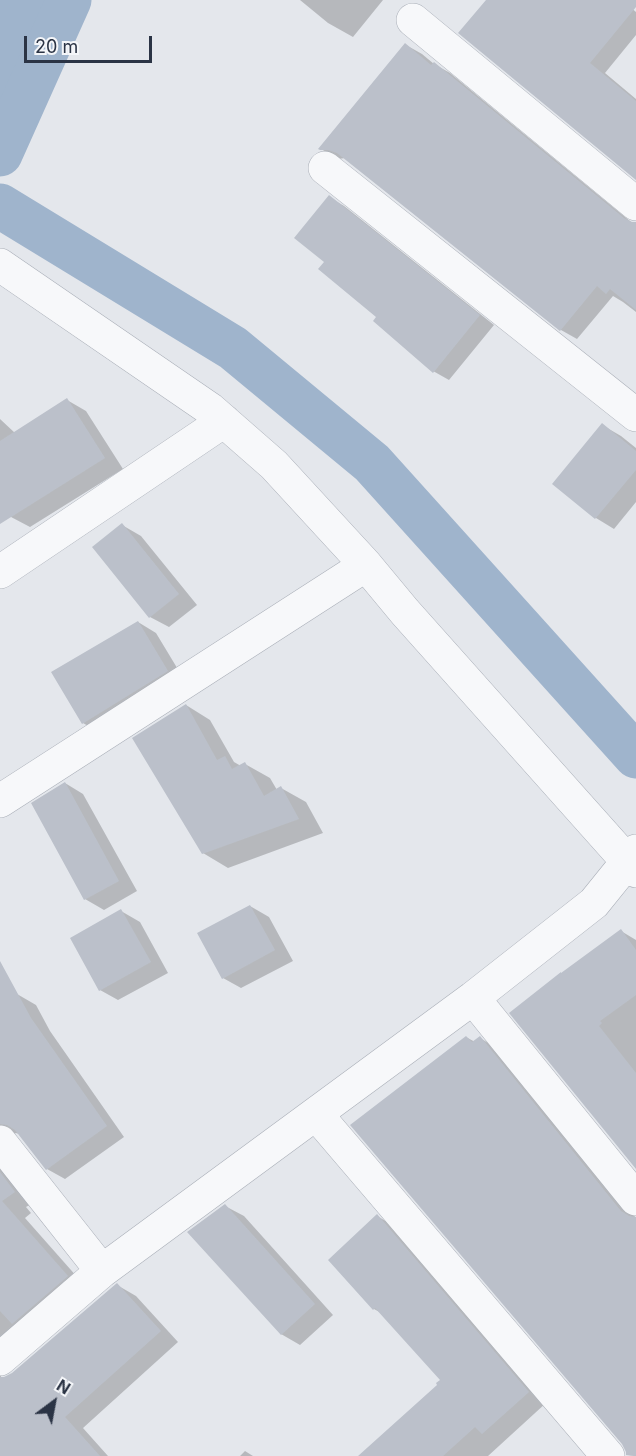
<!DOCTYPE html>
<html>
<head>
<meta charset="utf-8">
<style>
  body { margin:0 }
  #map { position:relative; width:636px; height:1456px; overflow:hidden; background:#e4e7ec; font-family:Inter,sans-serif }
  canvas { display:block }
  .north { position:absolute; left:24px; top:1372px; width:60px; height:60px; -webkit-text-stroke:4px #f4f6f9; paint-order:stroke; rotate:32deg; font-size:16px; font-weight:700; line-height:24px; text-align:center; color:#2b3445 }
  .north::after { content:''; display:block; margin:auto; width:21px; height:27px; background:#2b3445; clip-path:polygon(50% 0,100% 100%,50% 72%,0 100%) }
  .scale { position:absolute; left:24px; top:36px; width:128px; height:27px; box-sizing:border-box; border:3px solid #2b3445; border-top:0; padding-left:8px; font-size:18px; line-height:21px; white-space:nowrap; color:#2b3445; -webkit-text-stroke:4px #f4f6f9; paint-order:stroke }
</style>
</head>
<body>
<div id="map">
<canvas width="636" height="1456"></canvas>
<div class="north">N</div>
<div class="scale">20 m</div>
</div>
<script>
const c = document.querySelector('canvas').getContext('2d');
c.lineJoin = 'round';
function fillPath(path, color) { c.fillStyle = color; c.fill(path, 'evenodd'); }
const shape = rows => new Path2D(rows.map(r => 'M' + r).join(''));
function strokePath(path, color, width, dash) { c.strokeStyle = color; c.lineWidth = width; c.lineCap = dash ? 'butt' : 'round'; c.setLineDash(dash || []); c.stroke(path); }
const water = shape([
  [0,0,82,0,2,122,0,121]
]);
const shadow = shape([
  [300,0,383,0,353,37,328,23],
  [487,0,622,0,636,12,636,35,605,73,636,99,636,178],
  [406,45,422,54,434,64,450,73,636,226,636,312,623,302,613,296,577,339,561,330,345,158,338,159,321,149],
  [329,197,344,206,494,325,449,380,433,371,326,262],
  [67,400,86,411,123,469,30,527,11,517,0,499,0,419,15,433],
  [602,425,621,436,636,448,636,502,614,529,596,518,554,483],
  [122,525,141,536,197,605,169,627,150,617],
  [138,622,156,633,185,681,102,734,83,723],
  [186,705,210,720,234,762,241,766,245,764,270,778,277,790,281,788,306,802,323,833,228,868,203,853],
  [65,783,83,794,137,891,104,910,85,899],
  [250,906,269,917,293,961,241,988,223,978],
  [121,911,140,922,168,973,118,1000,100,990],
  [621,931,636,940,636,1167,511,1013],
  [0,969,17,994,36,1005,50,1031,124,1137,65,1179,47,1169,19,1134,16,1133,7,1138,0,1153],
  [466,1037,475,1042,480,1038,498,1049,636,1218,636,1456,628,1455],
  [0,1157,33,1203,26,1207,31,1213,25,1218,86,1287,0,1371],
  [225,1206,244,1216,333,1315,300,1345,281,1334],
  [377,1216,396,1227,546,1403,488,1456,360,1456,439,1385,442,1380,383,1314,374,1309,330,1260],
  [117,1285,136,1296,178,1342,83,1428,108,1456,0,1456,0,1374,2,1379,13,1375],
  [245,1451,253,1456,240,1456]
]);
const canal = shape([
  [0,154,69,0],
  [0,206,233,348,372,463,636,756]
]);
const building = shape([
  [486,0,636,0,636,7,590,63,636,101,636,180,458,33],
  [405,43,431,65,434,62,624,218,632,222,636,222,636,310,610,289,606,294,597,286,560,331,337,153,328,150,320,150,318,149],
  [329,195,480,315,433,373,373,321,376,317,318,269,324,262,294,238],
  [67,398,105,458,0,524,0,441],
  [602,423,636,451,636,470,595,519,552,484],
  [122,523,179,594,149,618,92,547],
  [138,621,168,671,82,724,51,672],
  [186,704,217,760,225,756,232,769,245,762,264,796,281,786,299,819,202,854,132,738],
  [65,782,119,881,84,900,31,803],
  [250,905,275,950,222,979,197,933],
  [121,909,151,962,99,991,70,938],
  [621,929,636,950,636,995,600,1021,602,1023,599,1026,636,1073,636,1169,509,1013,561,972,561,973],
  [0,961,31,1018,107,1126,46,1170,15,1130,7,1125,0,1124],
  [466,1036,472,1042,480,1036,621,1211,629,1216,636,1217,636,1456,626,1455,626,1452,622,1444,350,1125],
  [0,1172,15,1192,2,1201,68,1276,12,1324,0,1311],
  [225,1204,315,1304,281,1335,187,1232],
  [377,1214,529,1392,482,1434,475,1427,443,1456,358,1456,437,1385,436,1383,440,1380,375,1308,373,1310,328,1260],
  [117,1283,161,1331,65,1417,100,1456,0,1456,0,1377,4,1377,12,1373]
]);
const minor = shape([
  [413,20,636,204],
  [325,168,636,415],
  [0,265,210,409,274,465,366,565,405,612,636,871],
  [0,572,224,421],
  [0,801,366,565],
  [473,998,636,1199],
  [316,1114,608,1456],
  [0,1142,102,1271],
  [0,1359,102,1271,473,998,594,903,636,851]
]);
fillPath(water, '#9fb4cc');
fillPath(shadow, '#0003');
strokePath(canal, '#9fb4cc', 45);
fillPath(building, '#bbc0ca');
strokePath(minor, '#a9aeb7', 34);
strokePath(minor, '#f7f8fa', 33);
</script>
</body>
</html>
